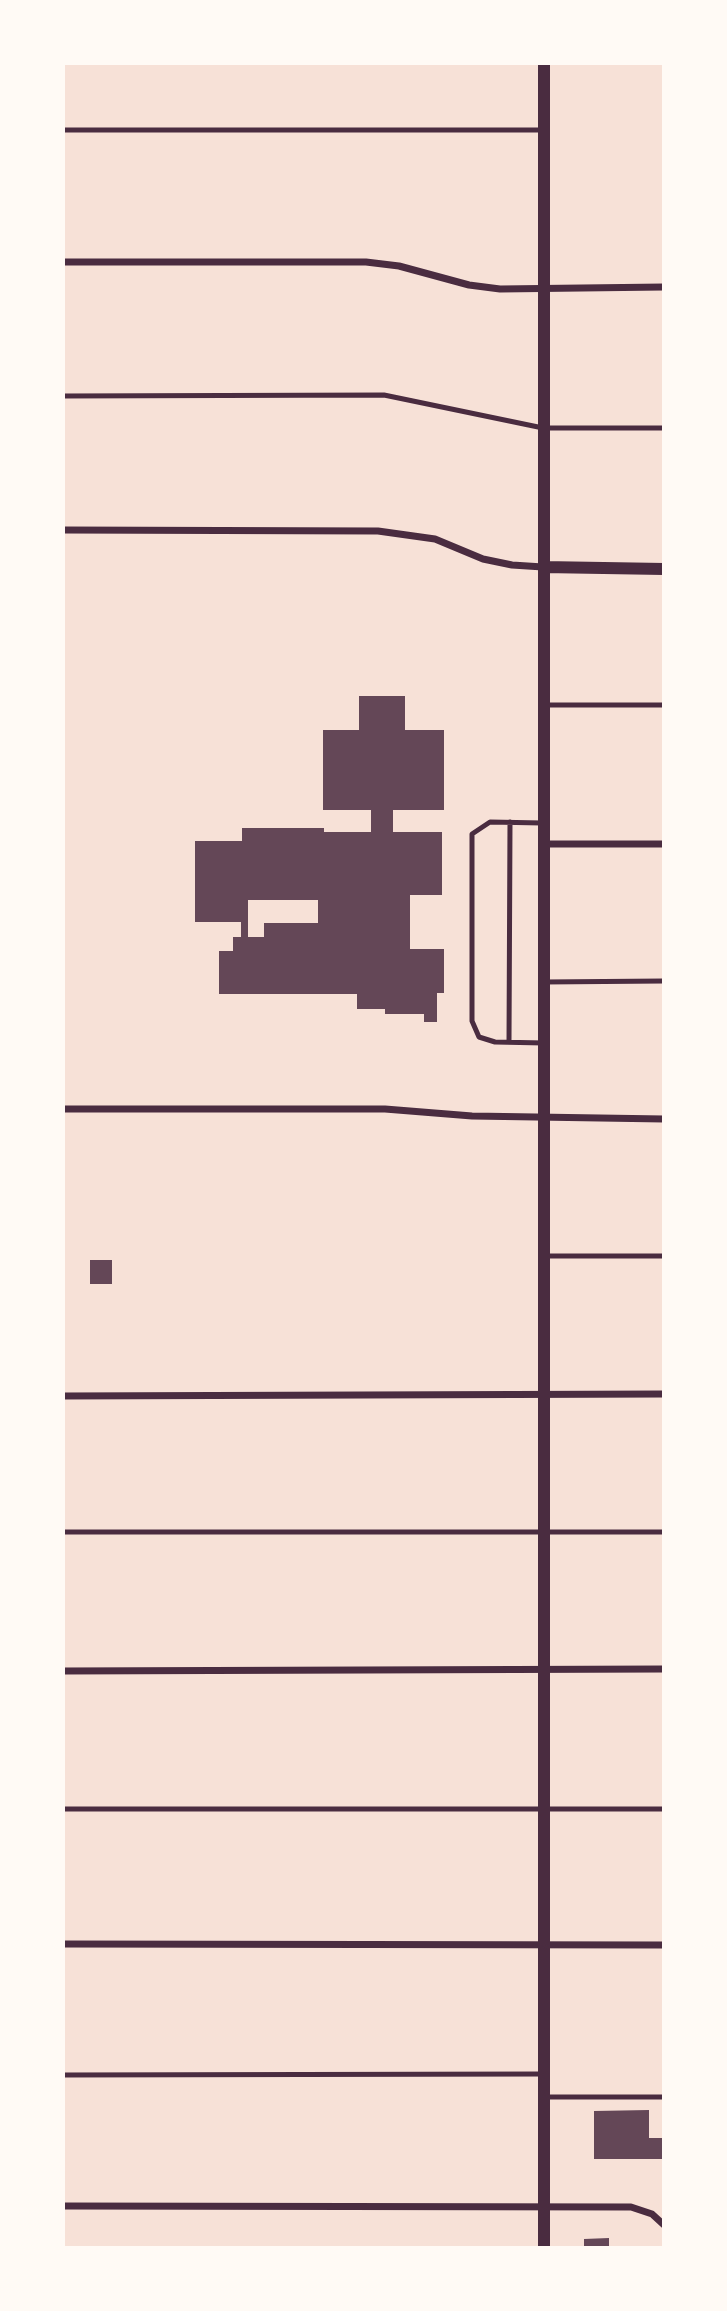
<!DOCTYPE html>
<html>
<head>
<meta charset="utf-8">
<style>
  body { margin:0 }
  #map { position:relative; width:727px; height:2311px; overflow:hidden; background:#f7e1d7; font-family:Rubik,sans-serif }
  canvas { display:block }
  .frame { position:absolute; inset:0; border:65px solid #fffaf5; pointer-events:none }
</style>
</head>
<body>
<div id="map">
<canvas width="727" height="2311"></canvas>
<div class="frame"></div>
</div>
<script>
const c = document.querySelector('canvas').getContext('2d');
c.lineJoin = 'round';
function fillPath(path, color) { c.fillStyle = color; c.fill(path, 'evenodd'); }
const shape = rows => new Path2D(rows.map(r => 'M' + r).join(''));
function strokePath(path, color, width, dash) { c.strokeStyle = color; c.lineWidth = width; c.lineCap = dash ? 'butt' : 'round'; c.setLineDash(dash || []); c.stroke(path); }
const building = shape([
  [359,696,405,696,405,730,444,730,444,810,393,810,393,832,442,832,442,895,410,895,410,949,444,949,444,993,437,993,437,1022,424,1022,424,1014,385,1014,385,1009,357,1009,357,994,219,994,219,951,233,951,233,937,241,937,241,922,195,922,195,841,242,841,242,828,324,828,324,832,371,832,371,810,323,810,323,730,359,730],
  [248,900,318,900,318,923,264,923,264,937,248,937],
  [90,1260,112,1260,112,1284,90,1284],
  [649,2110,649,2138,664,2138,664,2159,594,2159,594,2111],
  [609,2238,609,2248,584,2248,584,2239]
]);
const service = shape([
  [63,130,543,130],
  [63,396,384,395,543,428,664,428],
  [545,705,664,705],
  [542,823,490,822,472,834,472,1021,479,1037,495,1042,544,1043],
  [544,982,664,981],
  [509,1042,510,822],
  [544,1256,664,1256],
  [63,1532,664,1532],
  [63,1809,664,1809],
  [63,2075,543,2074],
  [545,2097,664,2097]
]);
const minor = shape([
  [63,262,366,262,399,266,469,285,500,289,664,287],
  [63,530,378,531,435,539,483,559,512,565,543,567],
  [544,844,664,844],
  [63,1109,385,1109,472,1116,664,1119],
  [63,1396,664,1394],
  [63,1671,664,1669],
  [63,1944,664,1945],
  [63,2206,631,2207,652,2214,664,2225]
]);
const tertiary = shape([
  [543,567,664,569],
  [544,2248,544,63]
]);
fillPath(building, '#644757');
strokePath(service, '#4a2c40', 5);
strokePath(minor, '#4a2c40', 7);
strokePath(tertiary, '#4a2c40', 12);
</script>
</body>
</html>
